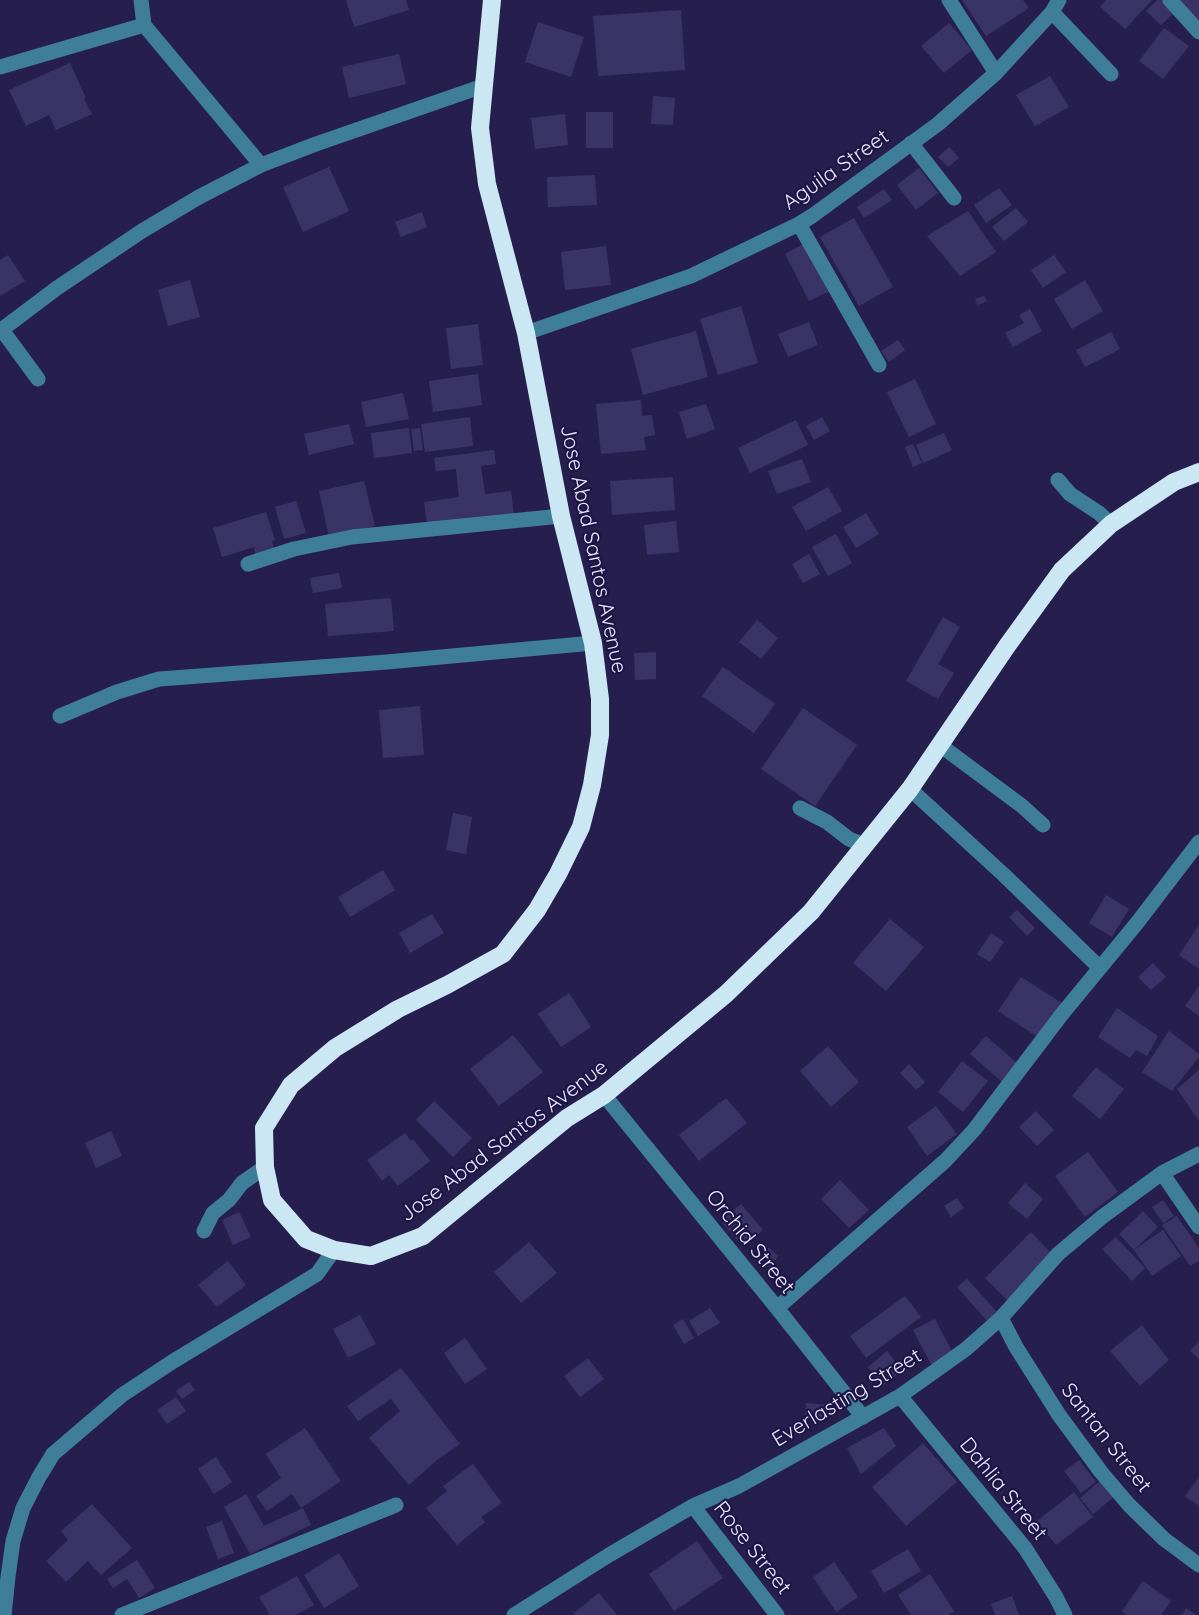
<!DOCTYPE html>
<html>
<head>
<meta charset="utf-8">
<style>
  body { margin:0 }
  canvas { display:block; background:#261f4e }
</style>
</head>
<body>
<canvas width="1199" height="1615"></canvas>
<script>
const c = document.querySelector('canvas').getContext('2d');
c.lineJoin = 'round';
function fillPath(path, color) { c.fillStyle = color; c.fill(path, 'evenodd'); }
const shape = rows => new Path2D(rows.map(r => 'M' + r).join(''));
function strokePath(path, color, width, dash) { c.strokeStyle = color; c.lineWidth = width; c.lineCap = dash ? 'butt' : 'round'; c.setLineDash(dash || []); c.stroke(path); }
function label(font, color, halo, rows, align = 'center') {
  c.font = font + ' Quicksand,sans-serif'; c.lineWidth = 4.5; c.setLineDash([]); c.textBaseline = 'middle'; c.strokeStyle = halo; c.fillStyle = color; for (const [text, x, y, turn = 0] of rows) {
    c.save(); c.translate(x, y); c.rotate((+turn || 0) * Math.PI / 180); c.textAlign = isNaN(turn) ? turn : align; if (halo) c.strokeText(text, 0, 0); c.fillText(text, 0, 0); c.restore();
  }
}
const building = shape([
  [346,0,406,0,409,10,354,27],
  [962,0,1023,0,1029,8,986,36],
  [1106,0,1152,0,1125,29,1100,7],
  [1157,0,1167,0,1177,10,1161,25,1146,11],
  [1178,0,1199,0,1199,25],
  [681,10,685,70,598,76,593,16],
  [538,22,584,37,571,77,525,62],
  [949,23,972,50,944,73,921,46],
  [1164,28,1189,46,1163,79,1139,61],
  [399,54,406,84,349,98,342,67],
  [70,63,86,98,84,99,92,114,56,130,49,115,26,126,9,90],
  [1050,76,1069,107,1035,126,1016,95],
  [653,96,675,98,673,125,651,124],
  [586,112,613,112,613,148,586,148],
  [565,114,568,145,535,149,531,118],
  [949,147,959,158,948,167,938,157],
  [329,167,349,211,303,232,283,187],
  [919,168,938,193,916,210,897,185],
  [595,175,597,205,548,207,547,177],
  [999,188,1012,205,986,223,974,205],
  [884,189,892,200,864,218,857,207],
  [1016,208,1028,222,1004,241,992,227],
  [968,211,996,252,960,276,927,236],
  [422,212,427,227,401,237,395,222],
  [854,218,893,287,859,306,820,237],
  [805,243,830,291,809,301,785,254],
  [606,246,611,285,565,290,561,252],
  [8,255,25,281,0,296,0,260],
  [1054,255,1066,272,1043,288,1031,270],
  [190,280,200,317,168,326,158,290],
  [1085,280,1103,311,1072,329,1054,299],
  [984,296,987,301,978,305,975,299],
  [741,306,758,363,718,375,700,319],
  [1030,309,1042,331,1013,347,1005,333,1024,323,1019,315],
  [809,322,818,345,788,357,778,334],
  [478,324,483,365,451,369,446,328],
  [696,331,708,377,643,395,631,349],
  [1111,332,1120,349,1085,367,1076,350],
  [898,340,905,350,889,362,881,351],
  [478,374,482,405,433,412,429,381],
  [915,379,936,424,909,437,887,392],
  [403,393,409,419,366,427,361,402],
  [641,400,642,416,652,415,655,435,644,437,646,450,601,454,596,404],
  [706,404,715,429,687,439,679,412],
  [470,417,473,446,425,452,421,424],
  [822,417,830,431,814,440,806,426],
  [796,420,808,445,750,473,738,448],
  [349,424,354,444,309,455,304,434],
  [409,428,412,453,374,458,371,433],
  [420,428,423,450,414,451,411,429],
  [944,433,952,450,923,463,916,445],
  [913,444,922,463,913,467,905,447],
  [494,450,496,464,481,466,485,494,511,491,514,515,427,525,424,502,459,497,456,469,436,471,434,458],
  [802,459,811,482,777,494,768,471],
  [673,477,675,510,612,515,610,481],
  [364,481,375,526,329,537,319,491],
  [828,487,842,511,806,531,792,507],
  [296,501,306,533,284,539,275,507],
  [266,512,275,540,272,541,275,553,256,557,254,547,222,557,213,528],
  [866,513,879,534,856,548,843,527],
  [676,521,679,552,647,555,644,525],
  [836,534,852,563,828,576,812,547],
  [809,554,820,574,803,583,792,564],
  [339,573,342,588,313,593,310,578],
  [391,598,394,631,328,636,325,604],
  [943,617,960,627,938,664,954,673,938,699,906,681],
  [757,620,778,638,761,659,739,642],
  [656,652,656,679,635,680,634,653],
  [723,667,775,704,754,733,702,696],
  [420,706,424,755,383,758,379,710],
  [803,708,857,745,815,806,761,769],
  [453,813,472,817,466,854,446,850],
  [383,870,395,890,350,917,338,897],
  [1106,895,1129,909,1112,937,1089,923],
  [1017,910,1035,928,1027,936,1009,917],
  [432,914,444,933,410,953,399,933],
  [890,919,924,947,886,991,853,963],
  [1199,925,1199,969,1179,955],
  [991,933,1004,942,990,962,977,954],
  [1153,963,1166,977,1151,990,1138,977],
  [1021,977,1062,1003,1036,1036,998,1011],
  [1199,986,1199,1016,1185,1006],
  [569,993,591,1027,561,1047,538,1014],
  [1117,1008,1158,1036,1147,1056,1136,1050,1130,1058,1098,1037],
  [1169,1031,1199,1054,1199,1057,1172,1091,1142,1072],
  [513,1035,543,1072,499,1106,470,1069],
  [986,1036,1018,1064,1002,1082,970,1054],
  [828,1046,859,1082,831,1107,800,1071],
  [962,1061,988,1081,963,1112,938,1092],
  [909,1064,925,1082,916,1090,900,1073],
  [1096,1067,1124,1089,1100,1119,1072,1096],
  [1199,1070,1199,1121,1177,1089],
  [726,1098,747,1123,699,1161,679,1135],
  [434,1101,472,1138,453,1157,416,1120],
  [936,1106,957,1134,927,1156,907,1127],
  [1036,1111,1054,1130,1037,1146,1019,1127],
  [111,1131,122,1156,96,1168,85,1143],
  [405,1133,411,1141,413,1139,430,1161,398,1186,389,1175,382,1181,367,1160],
  [1088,1152,1118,1192,1085,1217,1055,1176],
  [840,1180,869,1210,849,1228,821,1199],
  [1025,1183,1043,1199,1027,1219,1008,1203],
  [957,1198,964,1208,951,1217,944,1206],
  [1163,1200,1174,1216,1163,1223,1152,1207],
  [741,1204,763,1230,743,1247,721,1221],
  [1143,1211,1158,1227,1134,1250,1119,1234],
  [239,1212,251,1237,233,1245,222,1220],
  [1177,1216,1199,1248,1199,1261,1190,1266,1162,1225],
  [1163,1230,1181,1256,1152,1276,1134,1250],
  [1031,1232,1053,1255,1007,1300,985,1278],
  [1116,1237,1145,1268,1132,1281,1102,1249],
  [529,1242,557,1273,521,1303,494,1272],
  [768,1247,778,1256,769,1268,757,1258],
  [228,1261,246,1285,217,1307,198,1285],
  [967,1279,999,1314,989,1323,957,1287],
  [905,1296,921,1317,866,1358,850,1336],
  [710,1308,720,1323,698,1336,689,1321],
  [360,1315,376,1344,348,1358,333,1329],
  [683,1319,694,1338,684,1344,673,1325],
  [935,1319,955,1357,933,1368,913,1330],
  [1142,1325,1169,1360,1140,1386,1110,1351],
  [465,1338,487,1369,465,1384,444,1353],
  [1199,1341,1199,1359,1190,1351],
  [887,1351,902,1370,883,1386,868,1367],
  [588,1358,604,1379,580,1397,564,1376],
  [401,1368,460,1444,437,1460,409,1485,369,1438,400,1411,391,1399,358,1421,347,1406],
  [189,1382,195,1390,182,1399,176,1391],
  [176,1397,186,1411,167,1424,157,1410],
  [806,1403,829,1405,828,1419,805,1417],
  [305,1428,341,1481,301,1508,292,1494,267,1511,256,1496,281,1478,266,1454],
  [884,1428,896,1446,861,1474,847,1448],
  [923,1443,957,1482,906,1526,872,1487],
  [216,1457,232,1482,214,1494,198,1469],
  [1079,1460,1096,1482,1081,1493,1064,1471],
  [473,1464,502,1503,481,1517,485,1522,457,1545,426,1508,447,1491,443,1486],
  [1199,1477,1199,1506,1185,1496],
  [1100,1481,1114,1497,1093,1514,1080,1498],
  [1074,1492,1093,1517,1056,1545,1037,1521],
  [246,1494,264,1526,303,1508,311,1525,250,1554,224,1507],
  [92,1504,132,1548,101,1575,88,1561,66,1582,46,1561,68,1540,61,1531],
  [222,1521,234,1553,218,1559,206,1527],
  [697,1541,723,1578,674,1611,649,1574],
  [908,1549,921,1571,884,1593,871,1571],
  [339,1553,359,1586,324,1608,304,1575],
  [137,1560,155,1588,139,1598,127,1579,113,1588,107,1579],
  [834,1562,858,1597,836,1612,813,1577],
  [930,1574,954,1611,948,1615,911,1615,898,1595],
  [297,1576,314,1605,295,1615,270,1615,259,1597],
  [1143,1581,1171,1601,1161,1615,1127,1615,1122,1611],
  [599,1593,617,1615,576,1615,574,1613],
  [1012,1596,1019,1615,995,1615,991,1604],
  [1186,1608,1196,1615,1182,1615]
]);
const minor = shape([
  [141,0,144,25,261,165],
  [949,0,996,73],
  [1170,0,1199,32],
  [1052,12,1111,74],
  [0,67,144,25],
  [911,143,954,198],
  [799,224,879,365],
  [2,330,38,379],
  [0,331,57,288,142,231,199,197,261,165,316,144,483,86],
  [526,333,691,276,799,224,812,216,938,124,996,73,1052,12,1059,0],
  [1058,480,1070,494,1099,513,1111,524],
  [248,564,294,549,352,537,561,516],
  [60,716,117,692,159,679,387,662,593,643],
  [940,745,1022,806,1043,825],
  [910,789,1004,875,1100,968],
  [800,808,827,822,849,839,864,845],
  [604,1095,777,1308,863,1417],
  [1162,1173,1199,1227],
  [204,1231,213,1213,229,1200,242,1183,265,1167],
  [777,1308,945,1161,974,1130,1062,1014,1137,923,1199,842],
  [1001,1318,1016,1347,1059,1415,1101,1472,1129,1505,1164,1539,1199,1565],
  [900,1396,1025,1548,1056,1597,1065,1615],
  [693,1506,777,1615],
  [4,1615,8,1577,13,1541,23,1508,39,1477,53,1454,122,1395,172,1362,317,1274,334,1250],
  [122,1615,396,1505],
  [514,1615,609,1555,693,1506,739,1486,900,1396,966,1349,1001,1318,1058,1254,1102,1217,1162,1173,1199,1154]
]);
const highway = shape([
  [492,0,480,128,487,184,526,333,561,516,593,643,600,699,600,735,592,785,581,827,558,874,537,910,503,954,447,985,398,1009,335,1048,291,1085,264,1128,265,1167,272,1200,306,1239,334,1250,371,1256,423,1236,567,1118,604,1095,726,994,811,912,910,789,1007,646,1062,570,1111,524,1174,482,1199,472]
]);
const streetNames = [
  ["Aguila Street",836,170,-35],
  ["Jose Abad Santos Avenue",593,549,78],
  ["Jose Abad Santos Avenue",504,1141,-37],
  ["Orchid Street",750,1242,51],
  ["Everlasting Street",847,1398,-31],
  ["Santan Street",1106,1438,52],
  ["Dahlia Street",1003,1489,51],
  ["Rose Street",752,1548,52]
];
fillPath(building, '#393465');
strokePath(minor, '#3f7e98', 15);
strokePath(highway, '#cce7f4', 18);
label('21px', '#e7e6ff', '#1d1543', streetNames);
</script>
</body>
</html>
